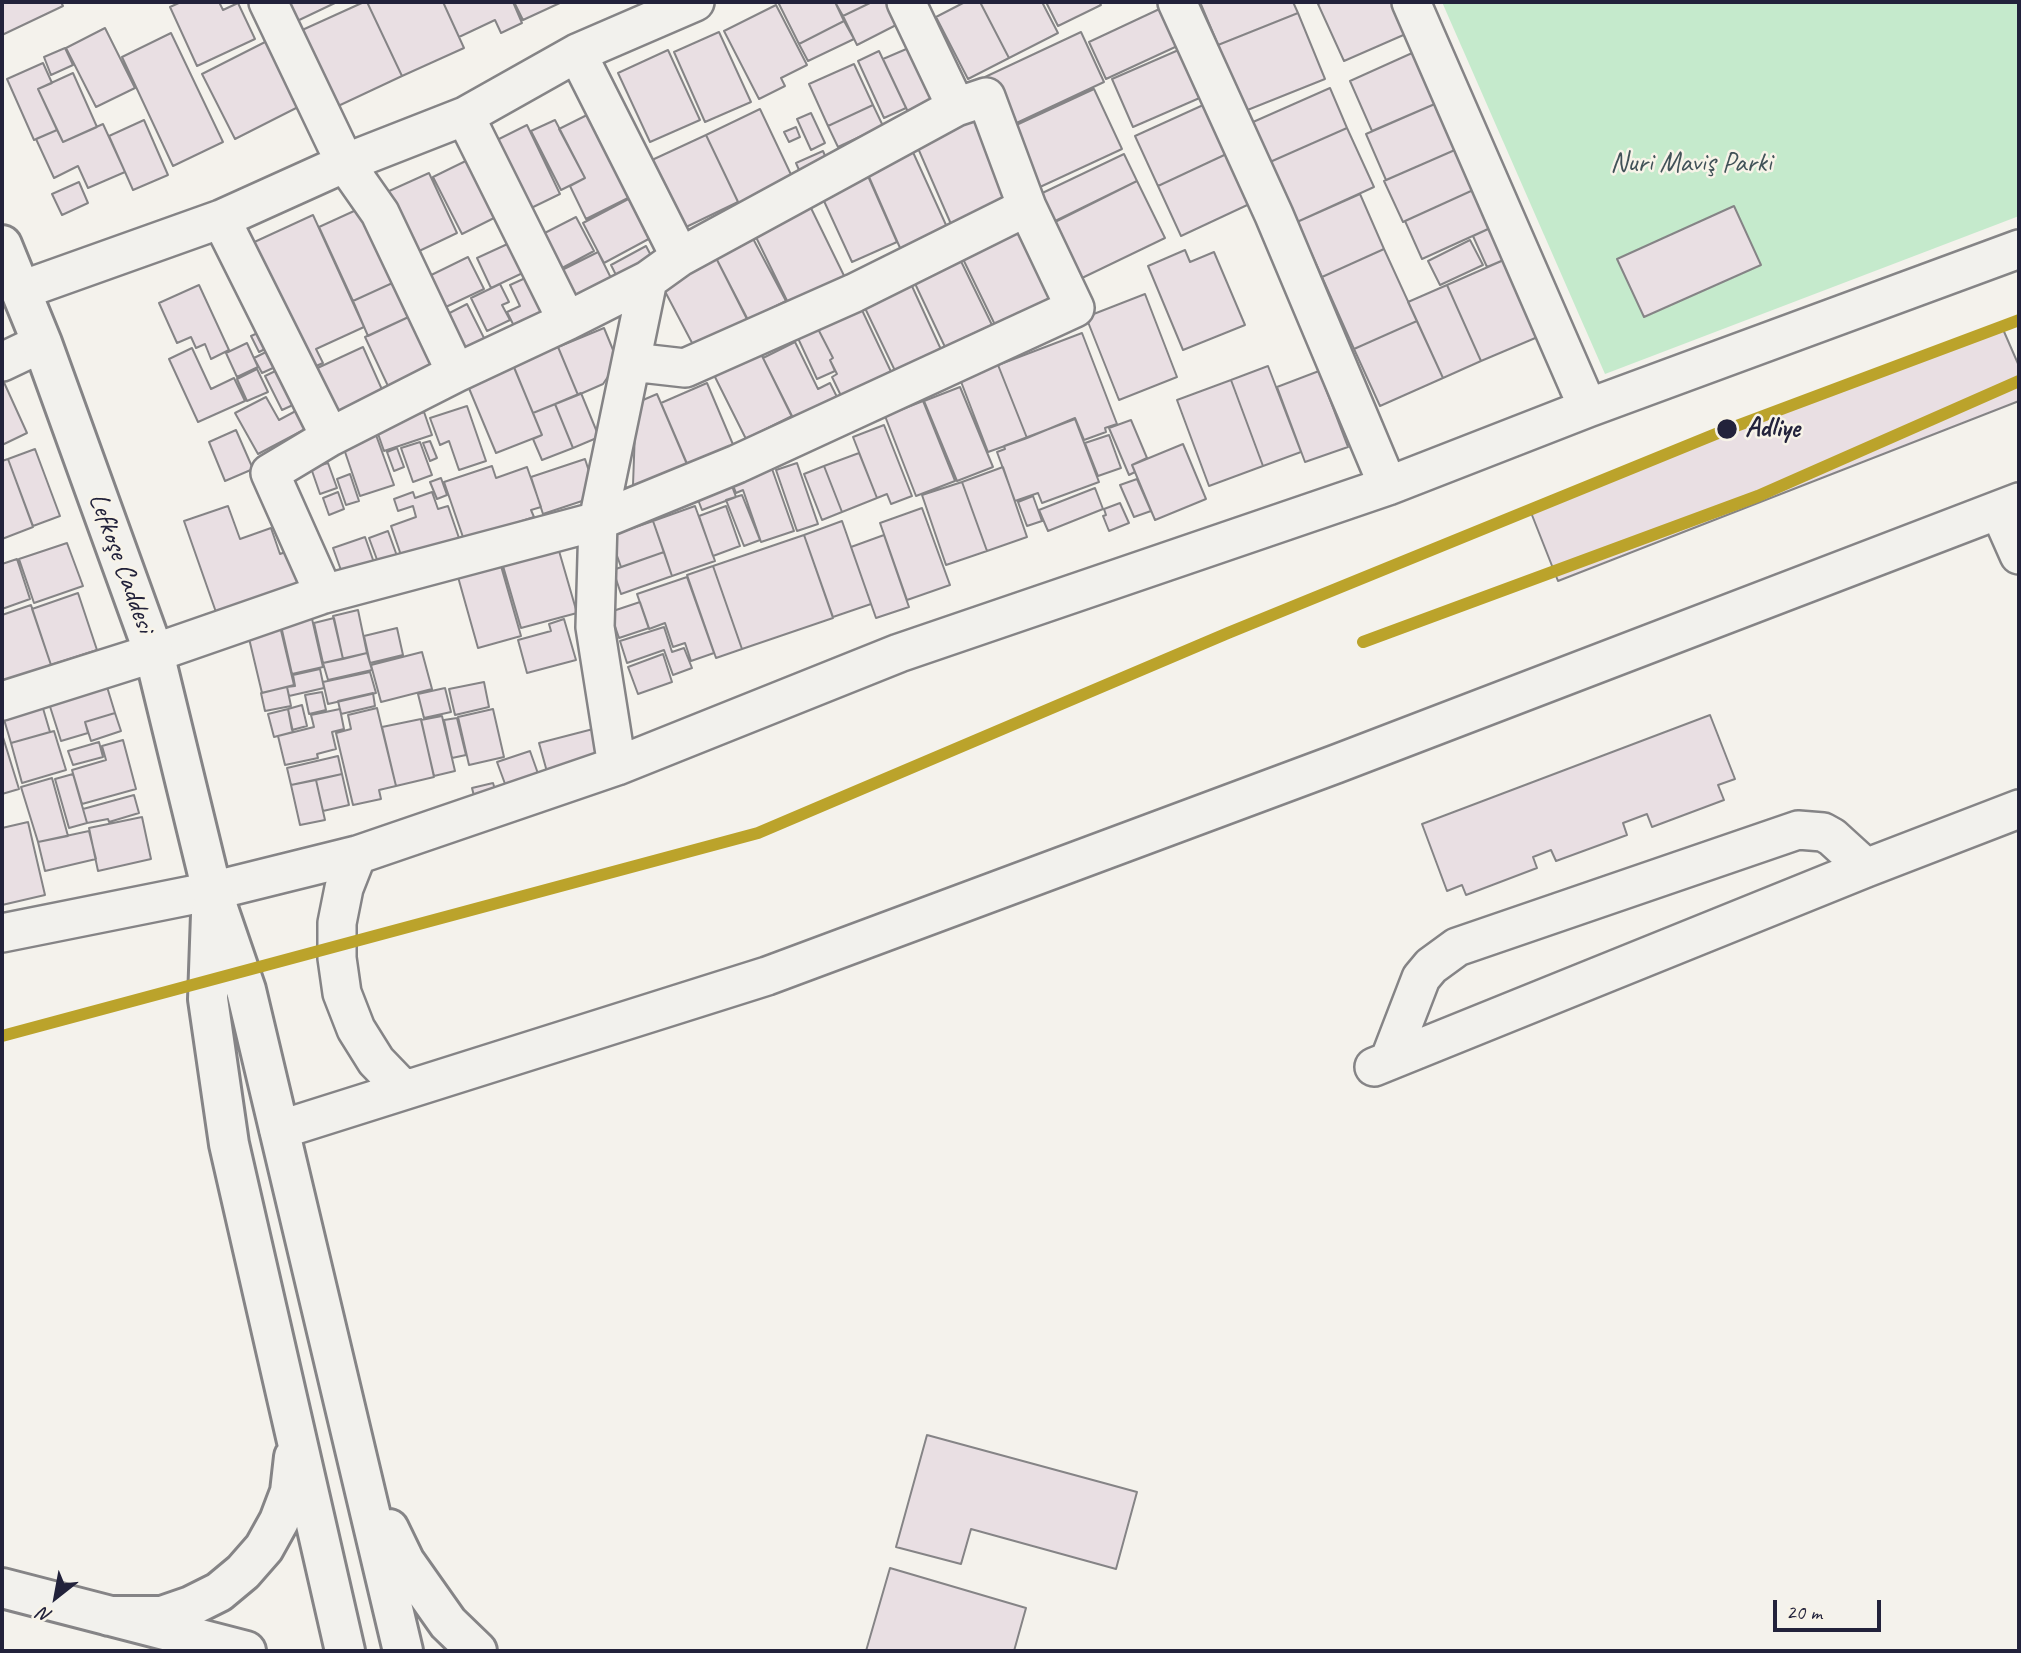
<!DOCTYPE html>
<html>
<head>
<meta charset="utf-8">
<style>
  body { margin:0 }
  #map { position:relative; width:2021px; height:1653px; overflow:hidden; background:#f4f2ec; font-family:Caveat,sans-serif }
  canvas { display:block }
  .frame { position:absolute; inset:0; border:4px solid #22223b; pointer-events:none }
  .north { position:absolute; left:21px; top:1562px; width:70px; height:70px; -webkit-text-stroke:5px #f7f3e8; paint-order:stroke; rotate:211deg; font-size:19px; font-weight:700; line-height:28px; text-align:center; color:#22223b }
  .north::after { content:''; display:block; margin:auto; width:24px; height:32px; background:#22223b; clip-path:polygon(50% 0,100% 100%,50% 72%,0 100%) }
  .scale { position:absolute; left:1773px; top:1600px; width:108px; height:32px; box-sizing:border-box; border:4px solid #22223b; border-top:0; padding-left:9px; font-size:21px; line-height:24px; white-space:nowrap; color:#22223b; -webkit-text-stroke:5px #f7f3e8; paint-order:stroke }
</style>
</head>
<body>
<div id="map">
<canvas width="2021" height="1653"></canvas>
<div class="frame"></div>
<div class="north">N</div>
<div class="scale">20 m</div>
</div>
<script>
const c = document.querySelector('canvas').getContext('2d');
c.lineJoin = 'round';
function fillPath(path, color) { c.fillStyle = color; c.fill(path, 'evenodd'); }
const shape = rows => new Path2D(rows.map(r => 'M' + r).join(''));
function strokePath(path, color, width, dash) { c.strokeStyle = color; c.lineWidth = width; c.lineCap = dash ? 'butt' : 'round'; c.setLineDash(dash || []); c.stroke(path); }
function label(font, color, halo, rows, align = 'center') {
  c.font = font + ' Caveat,sans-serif'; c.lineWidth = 5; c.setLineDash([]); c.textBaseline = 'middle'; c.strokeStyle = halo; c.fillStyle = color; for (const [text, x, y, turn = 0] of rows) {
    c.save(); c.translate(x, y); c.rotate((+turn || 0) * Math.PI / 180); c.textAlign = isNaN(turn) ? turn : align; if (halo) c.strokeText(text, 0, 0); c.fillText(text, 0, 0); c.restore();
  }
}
const green = shape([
  [1442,2,2019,2,2019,216,1605,374]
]);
const building = shape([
  [2,2,61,2,63,6,2,35,2,2],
  [181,2,219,2,223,10,238,3,255,39,197,66,170,7,181,2],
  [285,2,337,2,295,22,285,2],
  [364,2,367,2,402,76,336,107,300,31,364,2],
  [367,2,443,2,464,48,402,76,367,2],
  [443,2,513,2,522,23,501,33,495,20,459,37,443,2],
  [514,2,562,2,523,20,514,2],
  [778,2,835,2,844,21,799,44,778,2],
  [835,2,872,2,843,16,835,2],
  [872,2,891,2,902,22,857,45,843,16,872,2],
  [965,2,980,2,1009,58,968,79,936,17,965,2],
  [980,2,1042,2,1058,33,1009,58,980,2],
  [1046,2,1099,2,1101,5,1058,26,1046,2],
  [1200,2,1293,2,1298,13,1218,45,1200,2],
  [1322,2,1394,2,1408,33,1344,61,1318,4,1322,2],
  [776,5,807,65,781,78,785,86,759,99,724,31,776,5],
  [1168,5,1186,42,1106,79,1089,42,1168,5],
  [1298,13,1325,79,1245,111,1218,45,1298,13],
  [844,21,854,39,808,61,799,44,844,21],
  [105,28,135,88,96,107,66,48,105,28],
  [719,32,751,102,705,122,674,52,719,32],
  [1081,32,1104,82,1008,127,985,77,1081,32],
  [171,33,223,142,173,166,122,57,171,33],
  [273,38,306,103,235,139,202,74,273,38],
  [1190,45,1211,93,1133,127,1112,79,1190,45],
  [911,47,936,101,909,114,883,59,911,47],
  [65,48,73,65,51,75,44,57,65,48],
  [1421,49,1444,100,1372,131,1350,81,1421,49],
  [668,50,700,120,650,142,618,73,668,50],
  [879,51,906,108,884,118,858,61,879,51],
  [43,63,52,83,38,89,57,130,34,140,7,79,43,63],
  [854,64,873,105,828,126,809,84,854,64],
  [73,73,97,127,63,142,38,89,73,73],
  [1330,88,1347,128,1261,166,1244,126,1330,88],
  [1094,89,1122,149,1040,187,1012,127,1094,89],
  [1444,100,1464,146,1386,180,1366,134,1444,100],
  [1212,101,1235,150,1158,186,1135,136,1212,101],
  [873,105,883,126,838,147,828,126,873,105],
  [760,109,795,183,741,208,706,135,760,109],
  [982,110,1019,195,951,224,914,139,982,110],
  [593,112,634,195,586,219,570,186,585,178,559,129,593,112],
  [811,113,825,143,811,150,797,119,811,113],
  [144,120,168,175,133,190,109,136,144,120],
  [555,120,585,178,561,190,531,131,555,120],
  [103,124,125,172,88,188,78,166,54,178,36,139,57,130,63,142,103,124],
  [527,125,560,194,525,211,491,143,527,125],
  [796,127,800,137,789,142,784,132,796,127],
  [1347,128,1374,187,1297,222,1270,162,1347,128],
  [706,135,738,202,684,228,652,160,706,135],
  [1464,146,1482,186,1403,222,1384,181,1464,146],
  [912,150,951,236,904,257,866,170,912,150],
  [1235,150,1258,200,1181,236,1158,186,1235,150],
  [823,151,829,165,802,177,796,163,823,151],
  [482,153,510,210,462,234,433,177,482,153],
  [1124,154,1137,181,1047,225,1034,197,1124,154],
  [864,167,897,242,852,262,818,188,864,167],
  [429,173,457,233,415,253,387,192,429,173],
  [1137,181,1165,238,1082,278,1055,222,1137,181],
  [79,182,88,203,62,215,52,194,79,182],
  [1482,186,1499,224,1422,259,1405,221,1482,186],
  [1360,194,1384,249,1322,277,1297,222,1360,194],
  [634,196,656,235,604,263,583,223,634,196],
  [809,204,851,290,795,317,753,231,809,204],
  [365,206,399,280,353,301,319,227,365,206],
  [1734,206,1761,265,1644,317,1617,259,1734,206],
  [313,215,364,327,316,349,323,363,307,370,250,244,313,215],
  [576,217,594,251,549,275,531,240,576,217],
  [1499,224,1513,256,1487,267,1473,236,1499,224],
  [1024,230,1059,302,998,331,963,259,1024,230],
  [750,233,786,301,748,320,713,252,750,233],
  [1470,240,1483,265,1440,285,1428,261,1470,240],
  [514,241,529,270,491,288,477,258,514,241],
  [646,246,659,271,623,289,611,265,646,246],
  [1384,249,1417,321,1354,349,1322,277,1384,249],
  [1185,250,1190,262,1214,252,1245,325,1183,350,1148,266,1185,250],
  [956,251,992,325,945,347,910,273,956,251],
  [598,252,617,290,572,313,552,275,598,252],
  [713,252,753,331,700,358,659,280,713,252],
  [468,257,484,289,433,313,417,282,468,257],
  [1506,259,1540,336,1481,361,1447,285,1506,259],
  [532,275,555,322,520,338,507,312,520,306,510,285,532,275],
  [399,280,415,314,368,336,353,301,399,280],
  [500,284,509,302,502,305,510,320,487,331,471,298,500,284],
  [911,284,944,356,898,377,864,306,911,284],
  [199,285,229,350,211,359,205,344,196,348,191,337,177,343,159,303,199,285],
  [1447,285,1481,361,1443,378,1408,302,1447,285],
  [1145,294,1177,377,1119,400,1086,317,1145,294],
  [467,304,488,346,457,362,436,320,467,304],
  [861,308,894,378,844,402,832,377,837,374,830,360,833,358,818,329,861,308],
  [415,314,443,361,388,386,365,337,415,314],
  [1417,321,1443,378,1380,406,1354,349,1417,321],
  [816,325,833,358,830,360,835,371,817,379,796,334,816,325],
  [2002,327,2019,366,2019,401,1558,581,1530,510,2002,327],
  [604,328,618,362,603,384,578,395,558,347,604,328],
  [267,329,275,344,259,352,251,336,267,329],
  [1082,333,1117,424,1105,428,1106,432,1084,440,1075,418,1027,438,998,365,1082,333],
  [795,342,818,389,830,383,840,403,796,425,763,358,795,342],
  [247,343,258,367,237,377,226,353,247,343],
  [757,346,792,416,746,439,711,369,757,346],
  [276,347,284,363,262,373,254,358,276,347],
  [363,347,384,394,332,418,311,371,363,347],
  [558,347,578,395,533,413,513,365,558,347],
  [192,348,211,389,234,378,245,401,198,422,169,359,192,348],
  [509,355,542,435,496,453,463,374,509,355],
  [290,364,306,399,282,410,265,376,290,364],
  [998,365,1027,438,988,452,960,379,998,365],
  [1268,366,1301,452,1263,466,1231,380,1268,366],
  [257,369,268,392,247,401,237,379,257,369],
  [1319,371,1348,447,1305,462,1277,387,1319,371],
  [2,378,27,433,2,445,2,378],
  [1231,380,1263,466,1209,486,1177,400,1231,380],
  [707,383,740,461,694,480,661,403,707,383],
  [960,387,993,467,957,481,924,401,960,387],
  [581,393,599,437,573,448,555,404,581,393],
  [657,394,692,476,638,498,633,485,636,403,657,394],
  [266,397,279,420,305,406,315,424,258,454,235,413,266,397],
  [923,401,955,481,916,496,885,416,923,401],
  [555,404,573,448,542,460,533,439,542,435,533,413,555,404],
  [467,406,486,461,459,470,449,441,440,445,430,418,467,406],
  [424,412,432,435,384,451,376,428,424,412],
  [1075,419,1099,482,1042,503,1038,493,1015,501,997,452,1005,449,1004,446,1075,419],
  [1131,420,1147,458,1132,465,1135,472,1129,475,1109,428,1131,420],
  [884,425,912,496,891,504,887,494,877,498,853,437,884,425],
  [236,430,253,469,225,481,209,442,236,430],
  [376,435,394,485,360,496,343,446,376,435],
  [1109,435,1121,468,1098,476,1085,443,1109,435],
  [430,441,437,458,430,461,423,443,430,441],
  [420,442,432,475,413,482,401,448,420,442],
  [1183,444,1206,499,1155,520,1132,465,1183,444],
  [397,448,404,467,394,471,387,452,397,448],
  [35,449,60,516,33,526,8,459,35,449],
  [859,453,877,498,842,512,824,466,859,453],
  [8,459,33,527,2,539,2,461,8,459],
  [585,459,597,496,543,514,531,477,585,459],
  [328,463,337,488,320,494,311,468,328,463],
  [797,463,818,524,797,531,776,470,797,463],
  [492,466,496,478,527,467,541,507,531,510,534,517,464,540,444,482,492,466],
  [771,466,794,531,761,542,743,490,736,493,731,480,771,466],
  [824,466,842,512,822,520,804,474,824,466],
  [1003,467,1027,537,987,551,962,482,1003,467],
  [350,474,359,501,346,505,337,479,350,474],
  [441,478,447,495,437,499,430,482,441,478],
  [729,478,736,497,702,510,695,492,729,478],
  [1137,479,1151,511,1134,517,1120,485,1137,479],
  [962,482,987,551,946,565,922,495,962,482],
  [1095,488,1103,509,1048,531,1039,510,1095,488],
  [338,492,344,509,329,515,323,498,338,492],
  [413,492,415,498,432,492,438,509,448,506,459,538,402,558,391,526,416,517,413,506,398,511,394,499,413,492],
  [742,495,760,540,744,546,726,500,742,495],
  [1033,496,1042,521,1027,526,1018,502,1033,496],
  [1120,503,1129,523,1109,531,1103,516,1106,515,1104,509,1120,503],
  [228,506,240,539,271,528,280,554,299,547,312,582,217,615,184,521,228,506],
  [695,506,715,561,672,576,653,521,695,506],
  [726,506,740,546,713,556,699,516,726,506],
  [922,508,950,585,907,600,880,523,922,508],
  [653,521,664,552,621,567,610,536,653,521],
  [842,521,871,604,833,617,804,535,842,521],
  [388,531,401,567,382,573,369,538,388,531],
  [804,535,833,618,742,649,713,566,804,535],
  [884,535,909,607,876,618,851,547,884,535],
  [365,537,378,574,346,584,333,548,365,537],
  [67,543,83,586,34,603,19,559,67,543],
  [557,544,577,613,521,628,501,559,557,544],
  [664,552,672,576,621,594,613,570,664,552],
  [17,559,30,599,2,609,2,564,17,559],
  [501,566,521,636,478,648,458,577,501,566],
  [713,566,742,649,716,658,687,575,713,566],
  [687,577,714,653,691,661,685,643,673,647,665,623,649,629,637,594,687,577],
  [78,593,97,650,51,665,32,609,78,593],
  [640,602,649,628,619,638,610,612,640,602],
  [31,605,51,665,2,682,2,615,31,605],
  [310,610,323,667,292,674,279,617,310,610],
  [358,610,367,653,343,659,333,616,358,610],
  [334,618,343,659,323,663,314,623,334,618],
  [564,619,576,660,527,673,518,640,551,631,549,624,564,619],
  [279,622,294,685,262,693,247,630,279,622],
  [664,627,672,652,684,648,692,668,673,675,664,650,627,663,620,641,664,627],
  [397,628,403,655,370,663,364,636,397,628],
  [422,652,432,689,381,702,371,665,422,652],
  [367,653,372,670,328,680,323,663,367,653],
  [663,654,672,682,638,694,628,667,663,654],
  [320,669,324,688,289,696,287,687,295,686,293,675,320,669],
  [370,672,376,693,328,704,323,682,370,672],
  [104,677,115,713,85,722,88,733,61,741,46,694,104,677],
  [484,682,489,707,455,715,449,689,484,682],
  [287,687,291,706,265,711,261,693,287,687],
  [445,688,451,712,424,718,418,694,445,688],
  [322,692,326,710,309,714,305,695,322,692],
  [373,693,375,706,341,714,338,701,373,693],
  [42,705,50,732,11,743,3,716,42,705],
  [302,705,307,726,292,730,288,709,302,705],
  [377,708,396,786,379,790,381,799,353,805,336,733,351,729,348,715,377,708],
  [288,709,293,732,274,737,268,714,288,709],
  [340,709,344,729,332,732,336,749,317,754,318,758,285,765,278,736,314,727,311,715,340,709],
  [493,709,504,757,469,765,458,717,493,709],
  [115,713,121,731,91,741,85,722,115,713],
  [1710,715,1735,779,1718,785,1724,800,1652,827,1647,814,1623,823,1627,835,1556,861,1551,850,1533,857,1537,868,1466,895,1462,885,1447,891,1422,824,1710,715],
  [442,716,455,771,434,776,421,720,442,716],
  [457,718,466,755,452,758,444,720,457,718],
  [421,719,434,777,396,786,382,727,421,719],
  [597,728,607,763,549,779,539,743,597,728],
  [54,731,66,770,22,783,11,743,54,731],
  [2,734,19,789,2,794,2,734],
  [123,740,136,789,82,804,72,770,106,760,102,746,123,740],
  [99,742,103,757,73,765,68,751,99,742],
  [530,751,541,782,508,792,497,762,530,751],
  [338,756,342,774,291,785,287,768,338,756],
  [73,774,87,823,69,828,55,779,73,774],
  [342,774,349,805,323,811,316,780,342,774],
  [52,778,68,836,38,842,21,787,52,778],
  [316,780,325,820,300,825,291,785,316,780],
  [493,783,498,799,476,804,472,788,493,783],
  [134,795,139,813,109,822,108,819,87,823,83,809,134,795],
  [142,817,151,859,98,871,89,828,142,817],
  [28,822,45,895,2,905,2,828,28,822],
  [89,831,96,859,45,871,38,842,89,831],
  [927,1435,1137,1492,1116,1569,971,1529,961,1564,896,1547,927,1435],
  [890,1568,1026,1608,1014,1651,866,1651,890,1568]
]);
const minor = shape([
  [268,2,345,163,380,213,456,373],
  [1177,2,1274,215,1388,486],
  [1411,2,1588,408],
  [577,53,680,257],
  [465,116,567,321],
  [221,219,330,437],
  [22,290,221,219,345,163,465,116,577,53,695,2],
  [2,362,42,343],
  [632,362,685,368,854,293,1027,207],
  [1999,510,2019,555],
  [324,594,270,473,330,437,456,373,567,321,648,280,680,257,956,107],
  [2,701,154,653,324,594,598,521,737,464,1075,308,1027,207,986,97,956,107,906,2],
  [617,766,595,627,598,521,648,280],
  [357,855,344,888,337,923,337,958,342,993,356,1029,376,1061,403,1089],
  [2,933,212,891,357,855,617,766,899,653,1388,486,1588,408,2019,249],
  [1389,1061,1421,978,1431,966,1457,947,1798,830,1823,832,1832,837,1866,868],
  [1374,1067,1866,868,2019,809],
  [279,1130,767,976,1336,764,2019,502]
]);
const major = shape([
  [2,245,42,343,154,653,212,891,246,990,403,1651],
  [211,914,208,999,229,1144,345,1651],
  [389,1529,405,1562,448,1623,477,1651],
  [2,1588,246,1651],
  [109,1616,162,1616,191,1606,219,1592,243,1572,264,1548,279,1521,290,1492,294,1457]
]);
const rail1 = shape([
  [1363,642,1758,496,2019,381],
  [2,1036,758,833,1228,633,1723,431,2019,320]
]);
const markers = [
  [1727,429,11,"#22223b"]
];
const parkNames = [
  ["Nuri Maviş Parki",1691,164]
];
const stopNames = [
  ["Adliye",1745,429]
];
const streetNames = [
  ["Lefkoşe Caddesi",121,563,70]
];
fillPath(green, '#c5eacc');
fillPath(building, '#e9dfe3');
strokePath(building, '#858486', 2);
strokePath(minor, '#858486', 42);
strokePath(major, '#858486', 44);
strokePath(minor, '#f2f1ed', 37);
strokePath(major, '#f2f1ed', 38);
strokePath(rail1, '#bba32b', 12);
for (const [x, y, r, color] of markers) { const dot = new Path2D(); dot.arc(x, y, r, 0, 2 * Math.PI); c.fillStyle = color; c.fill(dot); strokePath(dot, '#f7f3e8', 2.5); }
label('28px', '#415258', '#f7f3e8', parkNames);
label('bold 28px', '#22223b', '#f7f3e8', stopNames, 'left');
label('28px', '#22223b', '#f7f3e8', streetNames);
</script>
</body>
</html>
